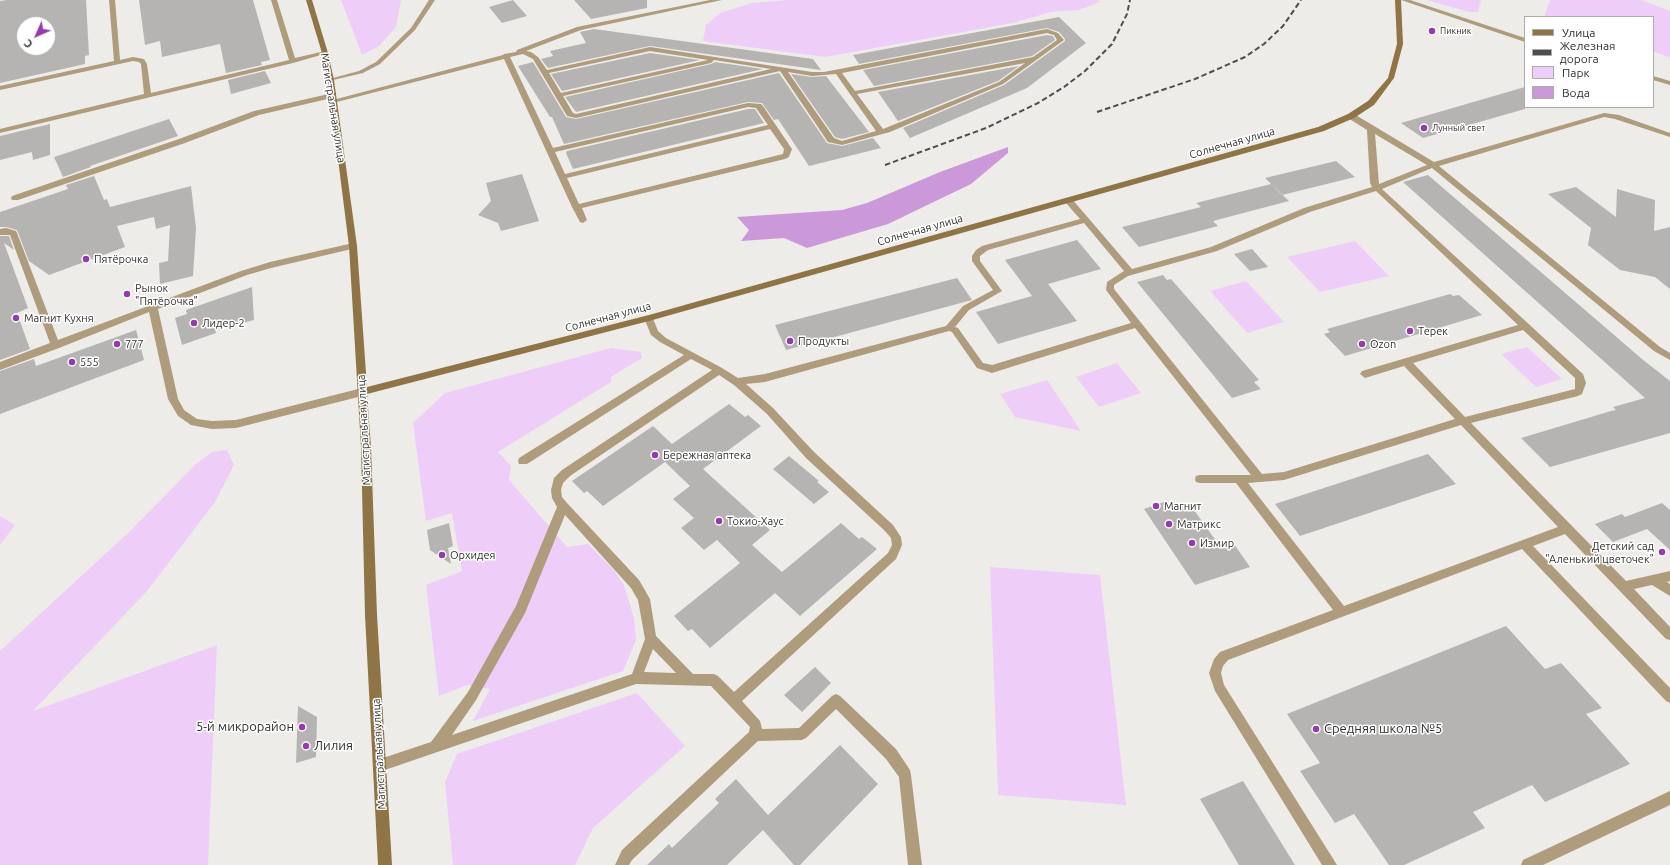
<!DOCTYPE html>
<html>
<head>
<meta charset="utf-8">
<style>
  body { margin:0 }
  #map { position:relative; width:1670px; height:865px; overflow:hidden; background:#eeece9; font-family:Ubuntu,sans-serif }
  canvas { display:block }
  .legend { position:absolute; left:1524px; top:16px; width:130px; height:92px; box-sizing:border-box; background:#fff; border:1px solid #acacac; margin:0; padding:5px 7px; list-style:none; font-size:12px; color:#30302f }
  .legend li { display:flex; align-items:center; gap:8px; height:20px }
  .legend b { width:20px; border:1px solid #acacac }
  .north { position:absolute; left:16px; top:16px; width:40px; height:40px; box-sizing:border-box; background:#fff; border:1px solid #acacac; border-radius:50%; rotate:225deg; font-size:11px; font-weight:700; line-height:16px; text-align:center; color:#30302f }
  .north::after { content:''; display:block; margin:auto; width:14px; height:18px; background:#933daa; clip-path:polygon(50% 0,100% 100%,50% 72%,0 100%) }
</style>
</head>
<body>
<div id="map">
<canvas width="1670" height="865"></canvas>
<ul class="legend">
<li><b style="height:5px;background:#8f7545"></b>Улица</li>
<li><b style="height:5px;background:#4e4e4d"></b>Железная дорога</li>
<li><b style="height:11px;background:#eecef8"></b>Парк</li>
<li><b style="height:11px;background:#cb98da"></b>Вода</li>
</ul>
<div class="north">С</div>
</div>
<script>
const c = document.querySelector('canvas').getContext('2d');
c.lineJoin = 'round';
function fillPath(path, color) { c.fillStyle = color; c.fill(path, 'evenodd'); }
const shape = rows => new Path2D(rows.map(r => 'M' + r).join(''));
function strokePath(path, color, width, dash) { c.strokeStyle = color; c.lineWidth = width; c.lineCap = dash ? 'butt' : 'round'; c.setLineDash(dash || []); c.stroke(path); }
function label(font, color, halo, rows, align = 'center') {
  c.font = font + ' Ubuntu,sans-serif'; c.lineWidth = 3; c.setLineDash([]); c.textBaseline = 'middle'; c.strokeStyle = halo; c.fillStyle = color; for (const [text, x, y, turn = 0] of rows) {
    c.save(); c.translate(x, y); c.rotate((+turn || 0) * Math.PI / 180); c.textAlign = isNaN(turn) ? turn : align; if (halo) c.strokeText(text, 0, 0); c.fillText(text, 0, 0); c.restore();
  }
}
const green = shape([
  [341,0,401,0,396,27,379,46,362,55],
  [789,0,1099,0,1100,2,1079,10,1051,12,1013,23,825,57,703,41,706,25,720,13,752,3],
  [1427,0,1481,0,1478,12,1469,12],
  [1550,0,1641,0,1670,11,1670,58,1653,51,1653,17,1544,17],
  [1355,241,1389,276,1320,292,1287,257],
  [1246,281,1284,322,1247,333,1210,291],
  [1527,347,1562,379,1536,387,1501,354],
  [611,348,641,352,642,358,611,377,611,382,498,452,511,466,509,480,567,547,588,544,613,569,624,585,634,618,636,640,623,671,473,721,490,689,467,685,439,696,426,585,462,571,452,513,426,521,413,423,445,393],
  [1117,363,1141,393,1099,407,1076,377],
  [1047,380,1081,431,1015,417,1000,394],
  [227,450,234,465,215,502,147,591,33,711,217,645,208,865,0,865,0,651,129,532,197,463,212,452],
  [0,516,15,525,0,545],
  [990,567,1100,575,1126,805,998,795],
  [637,693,685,746,593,828,575,865,453,865,445,782,457,754]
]);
const water = shape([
  [1008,147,1008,153,971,184,888,224,807,248,784,238,741,241,749,230,737,217,842,210,867,203,940,172]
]);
const building = shape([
  [7,0,86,0,89,55,85,56,85,64,0,83,0,1],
  [24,24,48,24,48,48,24,48],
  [139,0,253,0,270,60,261,62,262,65,226,73,220,44,162,57,160,41,145,45],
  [513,0,527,16,502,23,489,7],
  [574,0,647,0,647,8,591,19],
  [1059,17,1086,43,1027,88,910,138,903,128,1004,85,1065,41,1065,39,1059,32,1047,28,859,64,853,55],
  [594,29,813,59,821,70,650,46,548,68,541,59,553,56,550,51,586,43,580,32],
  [1047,35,1053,36,1055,40,1032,56,874,86,863,70],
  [650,53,700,60,562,91,551,74],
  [533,62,566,117,576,119,779,73,827,143,842,146,873,138,881,148,809,166,778,119,774,120,762,103,748,102,564,144,552,117,550,117,518,66],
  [715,62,763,69,576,112,565,97,711,64],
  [1019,66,998,81,898,121,878,92],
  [265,71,271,83,231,94,228,80],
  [791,74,812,77,826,76,869,132,842,139,835,137],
  [1525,87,1525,109,1423,138,1401,123],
  [748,109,755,109,764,123,573,169,566,153,567,151],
  [169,119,178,136,90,166,91,167,63,177,54,157],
  [50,124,50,155,33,160,32,152,0,160,0,136],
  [1336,161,1355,177,1282,195,1265,178],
  [522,174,539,221,501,231,498,223,478,215,491,201,486,183],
  [1428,175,1642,359,1670,381,1670,433,1550,467,1521,438,1611,411,1616,410,1613,407,1645,398,1403,182],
  [94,176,104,200,107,199,110,207,191,186,196,228,193,276,160,284,159,263,168,261,170,225,156,229,154,217,117,226,125,247,49,275,29,261,17,230,6,227,0,227,0,212,68,189,66,185],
  [1271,184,1289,201,1213,221,1218,226,1139,247,1122,227,1201,207,1196,203],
  [1576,187,1616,217,1617,189,1655,200,1654,231,1670,227,1670,289,1655,277,1620,270,1588,245,1591,228,1548,194],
  [0,236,9,236,14,250,4,243,28,308,17,313,30,349,0,360],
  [1077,240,1101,269,1048,284,1077,321,998,344,976,312,1032,296,1005,260],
  [1252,249,1268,267,1250,271,1234,254],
  [1163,275,1167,280,1171,279,1259,380,1254,382,1261,389,1232,398,1137,282],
  [957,278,972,300,786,350,775,325],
  [252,287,254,320,215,330,216,333,182,345,175,318,187,314,186,310],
  [1450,294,1453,296,1459,295,1482,315,1345,356,1324,334,1330,332,1327,329],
  [136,330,144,360,0,414,0,371,34,359,36,366],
  [729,404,745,417,748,415,761,426,703,469,770,530,752,545,782,572,841,523,859,539,862,537,877,549,800,616,775,593,710,648,692,629,688,631,674,616,740,563,717,540,704,550,681,528,694,518,673,499,690,486,665,462,603,506,587,491,584,493,572,481,653,426,672,444],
  [1428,454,1456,484,1300,536,1275,504],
  [789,456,819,481,817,482,829,492,814,504,773,469],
  [1164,502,1169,509,1189,503,1219,545,1232,541,1250,567,1195,585,1144,509],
  [1662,503,1670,510,1670,550,1647,529,1613,542,1595,524,1622,514,1625,517],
  [449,523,453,546,448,548,451,564,430,550,427,530],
  [1506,626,1545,669,1561,663,1602,708,1586,714,1630,764,1545,802,1532,785,1473,812,1485,828,1404,865,1389,865,1354,814,1335,823,1300,771,1320,763,1287,714],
  [815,667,831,683,802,712,784,695],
  [298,706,317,717,316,757,296,763],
  [840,745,878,784,800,865,794,865,763,830,727,865,647,865,669,844,672,848,719,803,715,799,736,779,768,815],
  [1243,781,1295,865,1239,865,1200,799]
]);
const lane = shape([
  [109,0,115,0,120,60,133,57,144,59,147,64,151,93,289,60,271,0,277,0,295,58,325,51,328,53,293,63,0,133,0,129,144,94,141,64,139,62,133,61,0,90,0,86,114,61,109,0],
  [429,0,435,0,415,30,380,64,363,73,329,81,329,79,359,71,376,62,411,28,429,0],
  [710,0,722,0,581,30,526,51,531,52,538,57,547,70,650,47,812,72,824,72,1047,29,1058,33,1064,40,1003,84,890,132,842,145,828,142,780,71,576,118,567,116,533,59,523,54,510,57,553,148,748,103,761,104,763,106,792,149,789,157,785,159,582,208,587,220,583,223,580,222,572,207,504,59,333,103,329,101,503,55,504,54,516,52,517,50,577,27,710,0],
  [1047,33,1054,35,1057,40,1033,57,855,91,842,73,1047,33],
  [650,51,708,60,561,93,549,73,650,51],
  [714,60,771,69,576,114,573,113,563,96,711,63,714,60],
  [1025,63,999,82,883,129,857,94,1025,63],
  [788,72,812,76,836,74,876,131,842,141,834,138,788,72],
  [748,107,756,108,768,125,565,174,555,152,748,107],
  [770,129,784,149,783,154,779,155,579,204,567,178,770,129],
  [333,93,336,93,336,97,259,115,185,143,18,200,12,200,11,198,12,196,179,139,254,111,333,93],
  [1604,113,1619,115,1670,133,1670,137,1615,119,1604,117,1439,166,1660,347,1670,353,1670,360,1654,351,1432,168,1382,189,1583,374,1586,383,1582,394,1578,396,1471,423,1626,581,1670,571,1670,581,1667,582,1670,584,1670,596,1652,585,1634,589,1670,627,1670,640,1666,639,1565,534,1533,546,1670,688,1670,703,1666,701,1522,549,1228,660,1223,666,1221,673,1224,685,1337,865,1322,865,1215,691,1209,673,1214,659,1220,652,1333,610,1236,483,1200,483,1196,482,1195,479,1196,476,1200,475,1251,475,1135,328,992,373,977,368,952,332,949,331,765,382,746,384,773,408,814,452,893,525,901,537,902,545,896,559,742,701,760,721,762,729,799,728,832,696,836,694,840,696,896,749,910,770,911,775,922,865,908,865,899,777,886,759,836,709,806,738,802,740,758,741,632,860,629,865,615,865,622,850,749,732,750,727,711,686,636,684,379,772,374,771,373,766,374,761,431,742,468,692,516,606,557,507,552,498,551,490,554,478,562,470,712,370,691,359,527,464,519,464,518,461,519,458,684,355,660,342,651,335,644,318,646,316,652,316,658,331,666,338,722,368,738,378,765,374,946,326,963,306,993,290,972,261,972,256,976,250,982,246,1080,219,1066,203,1066,199,1072,199,1132,269,1211,247,1304,208,1372,187,1370,183,1367,130,1348,118,1348,114,1354,114,1434,162,1604,113],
  [1375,134,1427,165,1379,184,1375,134],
  [1376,191,1518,325,1362,371,1360,374,1365,378,1404,366,1455,419,1284,472,1262,474,1114,289,1114,285,1128,276,1217,251,1310,212,1376,191],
  [1084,223,1124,271,1107,282,1106,290,1131,323,992,365,983,363,958,328,955,327,969,310,1002,291,980,261,980,256,988,250,1084,223],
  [1523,330,1575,378,1575,389,1465,417,1413,363,1523,330],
  [719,375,734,385,767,414,806,458,885,531,891,538,892,545,888,553,734,692,718,676,714,674,693,674,656,636,650,599,639,580,567,503,562,497,561,490,563,483,570,476,719,375],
  [1461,425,1558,527,1344,606,1248,483,1284,480,1461,425],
  [565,515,631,588,638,600,645,639,632,674,452,735,476,700,525,613,565,515],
  [653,649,676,673,644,672,653,649],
  [6,228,16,231,17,233,58,340,241,271,270,262,353,243,356,244,356,248,271,268,247,275,158,309,178,399,184,410,197,419,212,421,236,420,362,388,367,392,362,396,236,428,212,429,191,425,178,416,168,399,149,312,59,348,0,370,0,362,50,343,10,235,0,235,0,229,6,228],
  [1670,791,1670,805,1543,865,1521,865,1523,860,1670,791]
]);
const street = shape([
  [1401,0,1410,0,1525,38,1525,42,1401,0],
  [1653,76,1670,81,1670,85,1653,80,1653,76]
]);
const secondary = shape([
  [306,0,312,0,328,53,334,80,357,246,367,387,649,315,1318,127,1348,114,1368,101,1388,78,1397,44,1395,0,1401,0,1403,44,1394,78,1374,105,1354,118,1324,131,649,321,367,394,371,447,377,615,392,865,378,865,365,615,361,447,349,246,328,80,322,53,306,0]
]);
const rail = shape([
  [1097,112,1195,79,1245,57,1264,44,1283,26,1301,0],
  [885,165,986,128,1038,103,1064,87,1085,71,1112,44,1127,14,1130,0]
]);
const markers = [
  [1432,31,4,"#933daa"],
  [1424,128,4,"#933daa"],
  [86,259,4,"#933daa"],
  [127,294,4,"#933daa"],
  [16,318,4,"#933daa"],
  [194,323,4,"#933daa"],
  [1410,331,4,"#933daa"],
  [790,341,4,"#933daa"],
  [117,344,4,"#933daa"],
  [1362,344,4,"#933daa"],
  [72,362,4,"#933daa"],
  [655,455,4,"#933daa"],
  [1156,506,4,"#933daa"],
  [719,521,4,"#933daa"],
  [1169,524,4,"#933daa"],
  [1192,543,4,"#933daa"],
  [1662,552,4,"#933daa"],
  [442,555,4,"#933daa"],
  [302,727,4,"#933daa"],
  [1316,729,4,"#933daa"],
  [306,746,4,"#933daa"]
];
const farPoinames = [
  ["Пикник",1440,31],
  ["Лунный свет",1432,128]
];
const streetNames = [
  ["Магистральная улица",333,108,81],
  ["Солнечная улица",1232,143,-16],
  ["Солнечная улица",920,230,-16],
  ["Солнечная улица",608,317,-15],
  ["Магистральная улица",364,430,-93],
  ["Магистральная улица",379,754,-93]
];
const poiNames = [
  ["Пятёрочка",94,259],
  ["Рынок",135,288],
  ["\"Пятёрочка\"",135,301],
  ["Магнит Кухня",24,318],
  ["Лидер-2",202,323],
  ["Терек",1418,331],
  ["Продукты",798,341],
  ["777",125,344],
  ["Ozon",1370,344],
  ["555",80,362],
  ["Бережная аптека",663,455],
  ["Магнит",1164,506],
  ["Токио-Хаус",727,521],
  ["Матрикc",1177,524],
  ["Измир",1200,543],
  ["Детский сад",1654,546,"right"],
  ["\"Аленький цветочек\"",1654,559,"right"],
  ["Орхидея",450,555]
];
const nearPoinames = [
  ["5-й микрорайон",294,727,"right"],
  ["Средняя школа №5",1324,729],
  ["Лилия",314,746]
];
fillPath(green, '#eecef8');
fillPath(water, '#cb98da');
fillPath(building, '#b6b4b2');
fillPath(lane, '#ae9c7d');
fillPath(street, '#ae9c7d');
fillPath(secondary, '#8f7545');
strokePath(rail, '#4e4e4d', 2, [5.5, 3]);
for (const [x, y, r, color] of markers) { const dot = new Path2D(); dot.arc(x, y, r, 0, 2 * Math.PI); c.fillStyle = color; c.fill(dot); strokePath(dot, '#fff', 1.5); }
label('9px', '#30302f', '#fff', farPoinames, 'left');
label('11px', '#30302f', '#fff', streetNames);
label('11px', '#30302f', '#fff', poiNames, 'left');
label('13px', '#30302f', '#fff', nearPoinames, 'left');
</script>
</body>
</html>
